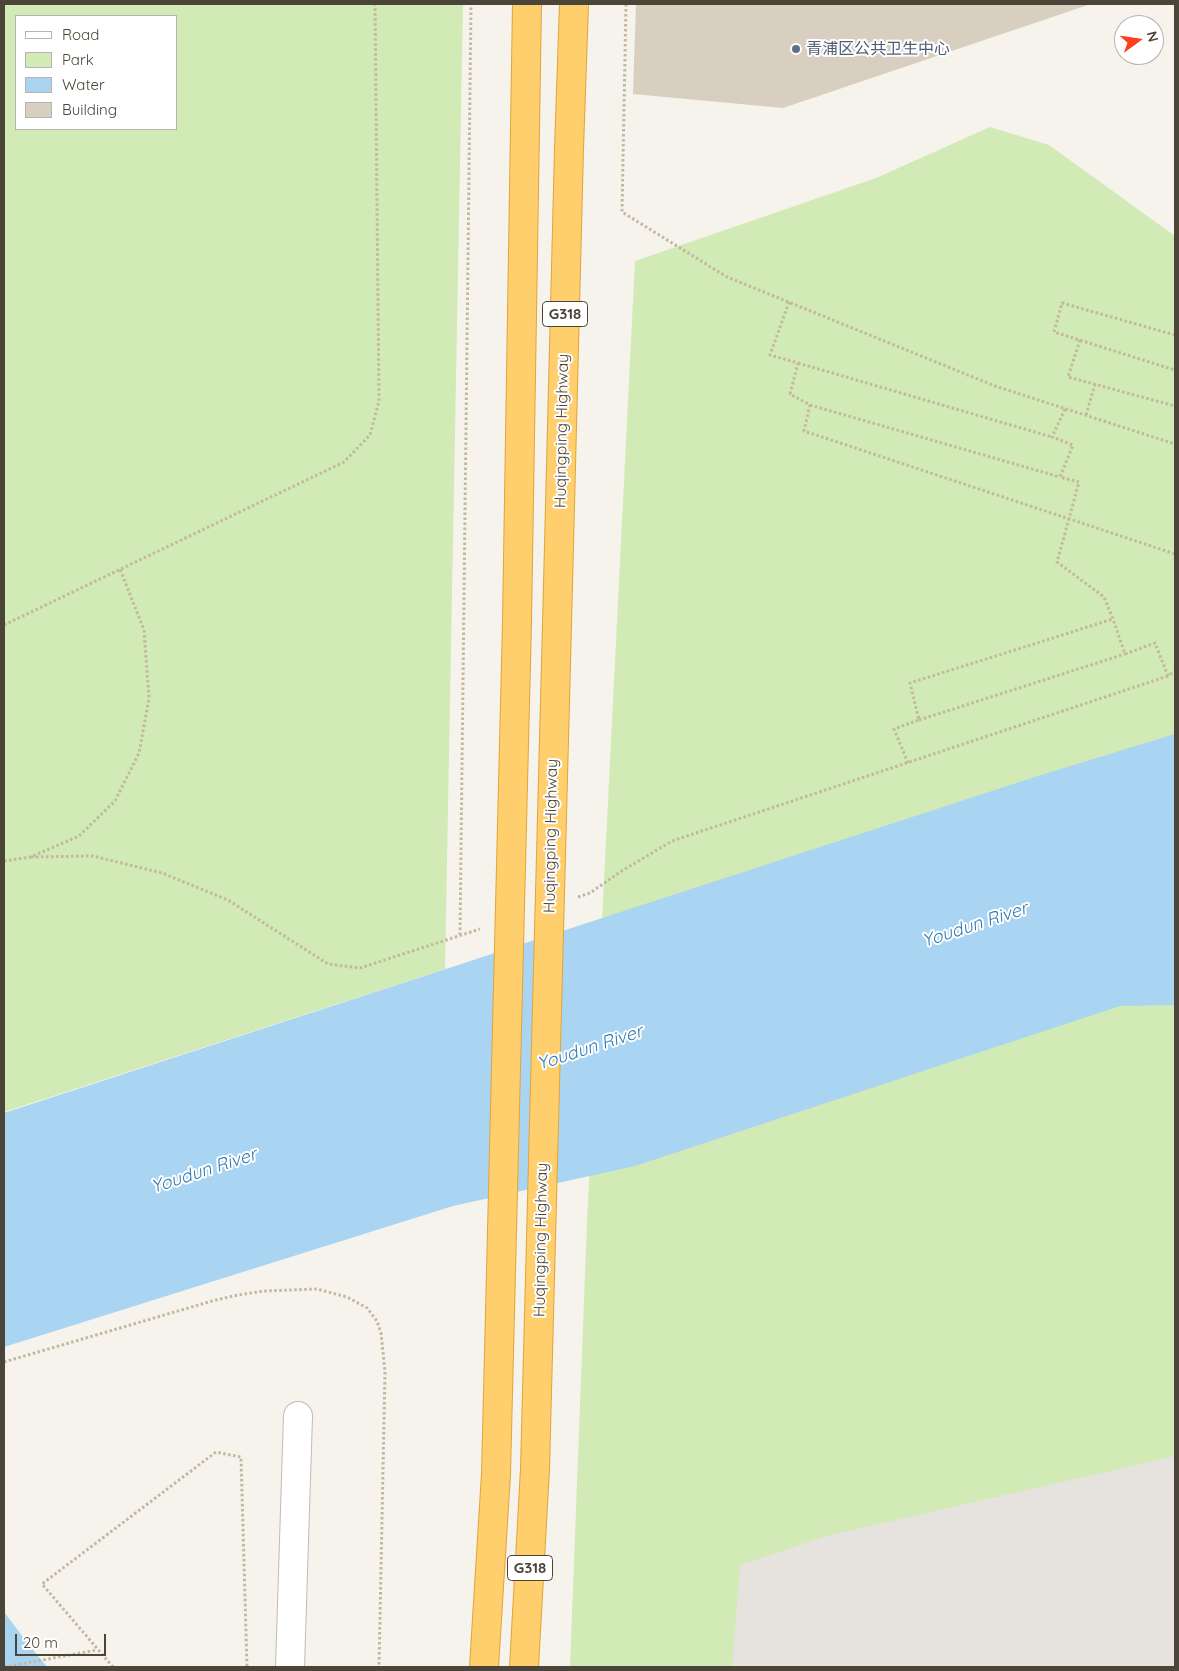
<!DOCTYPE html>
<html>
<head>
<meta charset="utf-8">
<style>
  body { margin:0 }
  #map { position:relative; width:1179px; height:1671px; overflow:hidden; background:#f6f3ec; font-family:Quicksand,sans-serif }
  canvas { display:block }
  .frame { position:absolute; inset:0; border:5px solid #4b4439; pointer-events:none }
  .legend { position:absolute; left:15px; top:15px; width:162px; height:115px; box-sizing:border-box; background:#fff; border:1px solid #b7b4b0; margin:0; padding:6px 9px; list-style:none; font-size:15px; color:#4b4439 }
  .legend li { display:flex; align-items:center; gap:10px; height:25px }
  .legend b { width:25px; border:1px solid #b7b4b0 }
  .north { position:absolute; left:1114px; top:15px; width:50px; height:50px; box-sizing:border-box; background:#fff; border:1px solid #b7b4b0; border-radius:50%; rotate:76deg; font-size:14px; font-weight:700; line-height:20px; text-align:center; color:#4b4439 }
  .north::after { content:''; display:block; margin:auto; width:18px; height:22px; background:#fc3f1d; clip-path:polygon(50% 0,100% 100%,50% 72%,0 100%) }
  .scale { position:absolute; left:15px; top:1634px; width:91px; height:22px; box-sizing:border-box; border:2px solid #4b4439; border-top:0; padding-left:6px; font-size:15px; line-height:18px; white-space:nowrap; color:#4b4439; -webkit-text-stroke:4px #fff; paint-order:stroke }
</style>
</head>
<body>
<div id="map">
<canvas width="1179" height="1671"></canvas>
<div class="frame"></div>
<ul class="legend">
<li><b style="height:6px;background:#fff"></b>Road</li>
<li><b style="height:14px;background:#d2eab5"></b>Park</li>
<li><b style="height:14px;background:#a9d4f2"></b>Water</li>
<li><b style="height:14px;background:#d8cfc1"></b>Building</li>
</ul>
<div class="north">N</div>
<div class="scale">20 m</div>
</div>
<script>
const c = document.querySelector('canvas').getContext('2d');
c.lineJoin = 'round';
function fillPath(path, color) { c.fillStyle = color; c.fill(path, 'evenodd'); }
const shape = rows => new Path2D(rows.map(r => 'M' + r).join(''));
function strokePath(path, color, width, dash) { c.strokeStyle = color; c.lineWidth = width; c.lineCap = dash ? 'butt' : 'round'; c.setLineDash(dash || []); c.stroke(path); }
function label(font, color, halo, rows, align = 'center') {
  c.font = font + ' Quicksand,"Noto Sans SC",sans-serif'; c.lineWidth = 4; c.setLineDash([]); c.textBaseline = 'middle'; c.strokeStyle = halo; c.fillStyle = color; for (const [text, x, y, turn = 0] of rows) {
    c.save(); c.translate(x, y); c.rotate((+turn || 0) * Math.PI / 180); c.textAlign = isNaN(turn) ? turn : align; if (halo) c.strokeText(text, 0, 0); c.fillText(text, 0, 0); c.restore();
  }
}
const industrial = shape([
  [1175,989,1175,1667,615,1667]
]);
const green = shape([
  [4,4,463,4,445,969,4,1112],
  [16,16,176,16,176,129,16,129],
  [990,127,1049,145,1175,236,1175,1456,826,1536,740,1565,732,1667,570,1667,587,1222,635,261,876,178]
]);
const water = shape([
  [1175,734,1175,1005,1120,1006,635,1166,453,1206,4,1347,4,1113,1041,775],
  [4,1612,26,1641,47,1667,4,1667]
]);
const building = shape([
  [636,4,1091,4,783,108,633,94]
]);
const path = shape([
  [626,4,622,212,727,277,995,386,1175,444],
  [789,302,770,355,798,363,790,394,810,405,804,431,1175,554],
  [1175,335,1062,303,1054,332,1175,370],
  [1080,340,1068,377,1175,406],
  [798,363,1052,437],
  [810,405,1060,477],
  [1065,409,1052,437,1073,445,1060,477,1079,482,1057,562,1104,597,1113,619,1125,654,1155,643,1168,676],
  [1086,415,1095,384],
  [4,625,344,462,370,435,379,401,375,4],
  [919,720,1125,654],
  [908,763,894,729,919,720,910,683,1113,619],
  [31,857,93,856,162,873,228,900,328,964,360,968,480,929],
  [4,861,31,857,79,836,115,801,139,753,149,698,144,630,120,569],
  [578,897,590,893,620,872,672,841,1168,676,1175,671],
  [460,935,471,4],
  [4,1362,212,1301,238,1295,264,1291,317,1289,347,1297,367,1308,377,1321,381,1333,385,1372,379,1667],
  [4,1667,97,1650],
  [113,1667,42,1584,216,1452,241,1457,247,1667]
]);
const minor = shape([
  [290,1667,298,1416]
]);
const highway = shape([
  [517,622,527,4],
  [557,624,569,149,574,4],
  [484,1667,496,1474],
  [524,1667,535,1469]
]);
const highwayBridge = shape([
  [535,1469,557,624],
  [496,1474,517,622]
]);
const markers = [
  [796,49,5,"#5c6f8a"]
];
const shields = [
  [565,314,45],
  [530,1568,45]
];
const shieldNames = [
  ["G318",565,314],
  ["G318",530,1568]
];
const serviceNames = [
  ["青浦区公共卫生中心",806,49]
];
const streetNames = [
  ["Huqingping Highway",562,431,-89],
  ["Huqingping Highway",551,836,-89],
  ["Huqingping Highway",541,1240,-89]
];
const waterNames = [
  ["Youdun River",975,925,-18],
  ["Youdun River",590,1048,-18],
  ["Youdun River",204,1171,-18]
];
fillPath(industrial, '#e6e2dd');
fillPath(green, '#d2eab5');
fillPath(water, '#a9d4f2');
fillPath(building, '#d8cfc1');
strokePath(minor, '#c2bbae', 30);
strokePath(highway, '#e0a43c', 30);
strokePath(path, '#c4b79f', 3, [2.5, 2.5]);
strokePath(minor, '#fff', 28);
strokePath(highway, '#ffcf6e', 28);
strokePath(highwayBridge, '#e0a43c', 30, []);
strokePath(highwayBridge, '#ffcf6e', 28);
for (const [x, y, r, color] of markers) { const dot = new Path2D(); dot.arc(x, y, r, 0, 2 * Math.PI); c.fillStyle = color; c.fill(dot); strokePath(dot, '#fff', 2); }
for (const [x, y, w] of shields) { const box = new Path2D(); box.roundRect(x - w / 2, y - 12.5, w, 25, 4); c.fillStyle = '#fff'; c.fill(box); strokePath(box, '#4b4439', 1); }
label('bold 15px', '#4b4439', null, shieldNames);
label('16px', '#4e5e75', '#fff', serviceNames, 'left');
label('16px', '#4b4439', '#fff', streetNames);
label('italic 18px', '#2e7ab2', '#fff', waterNames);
</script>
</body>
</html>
